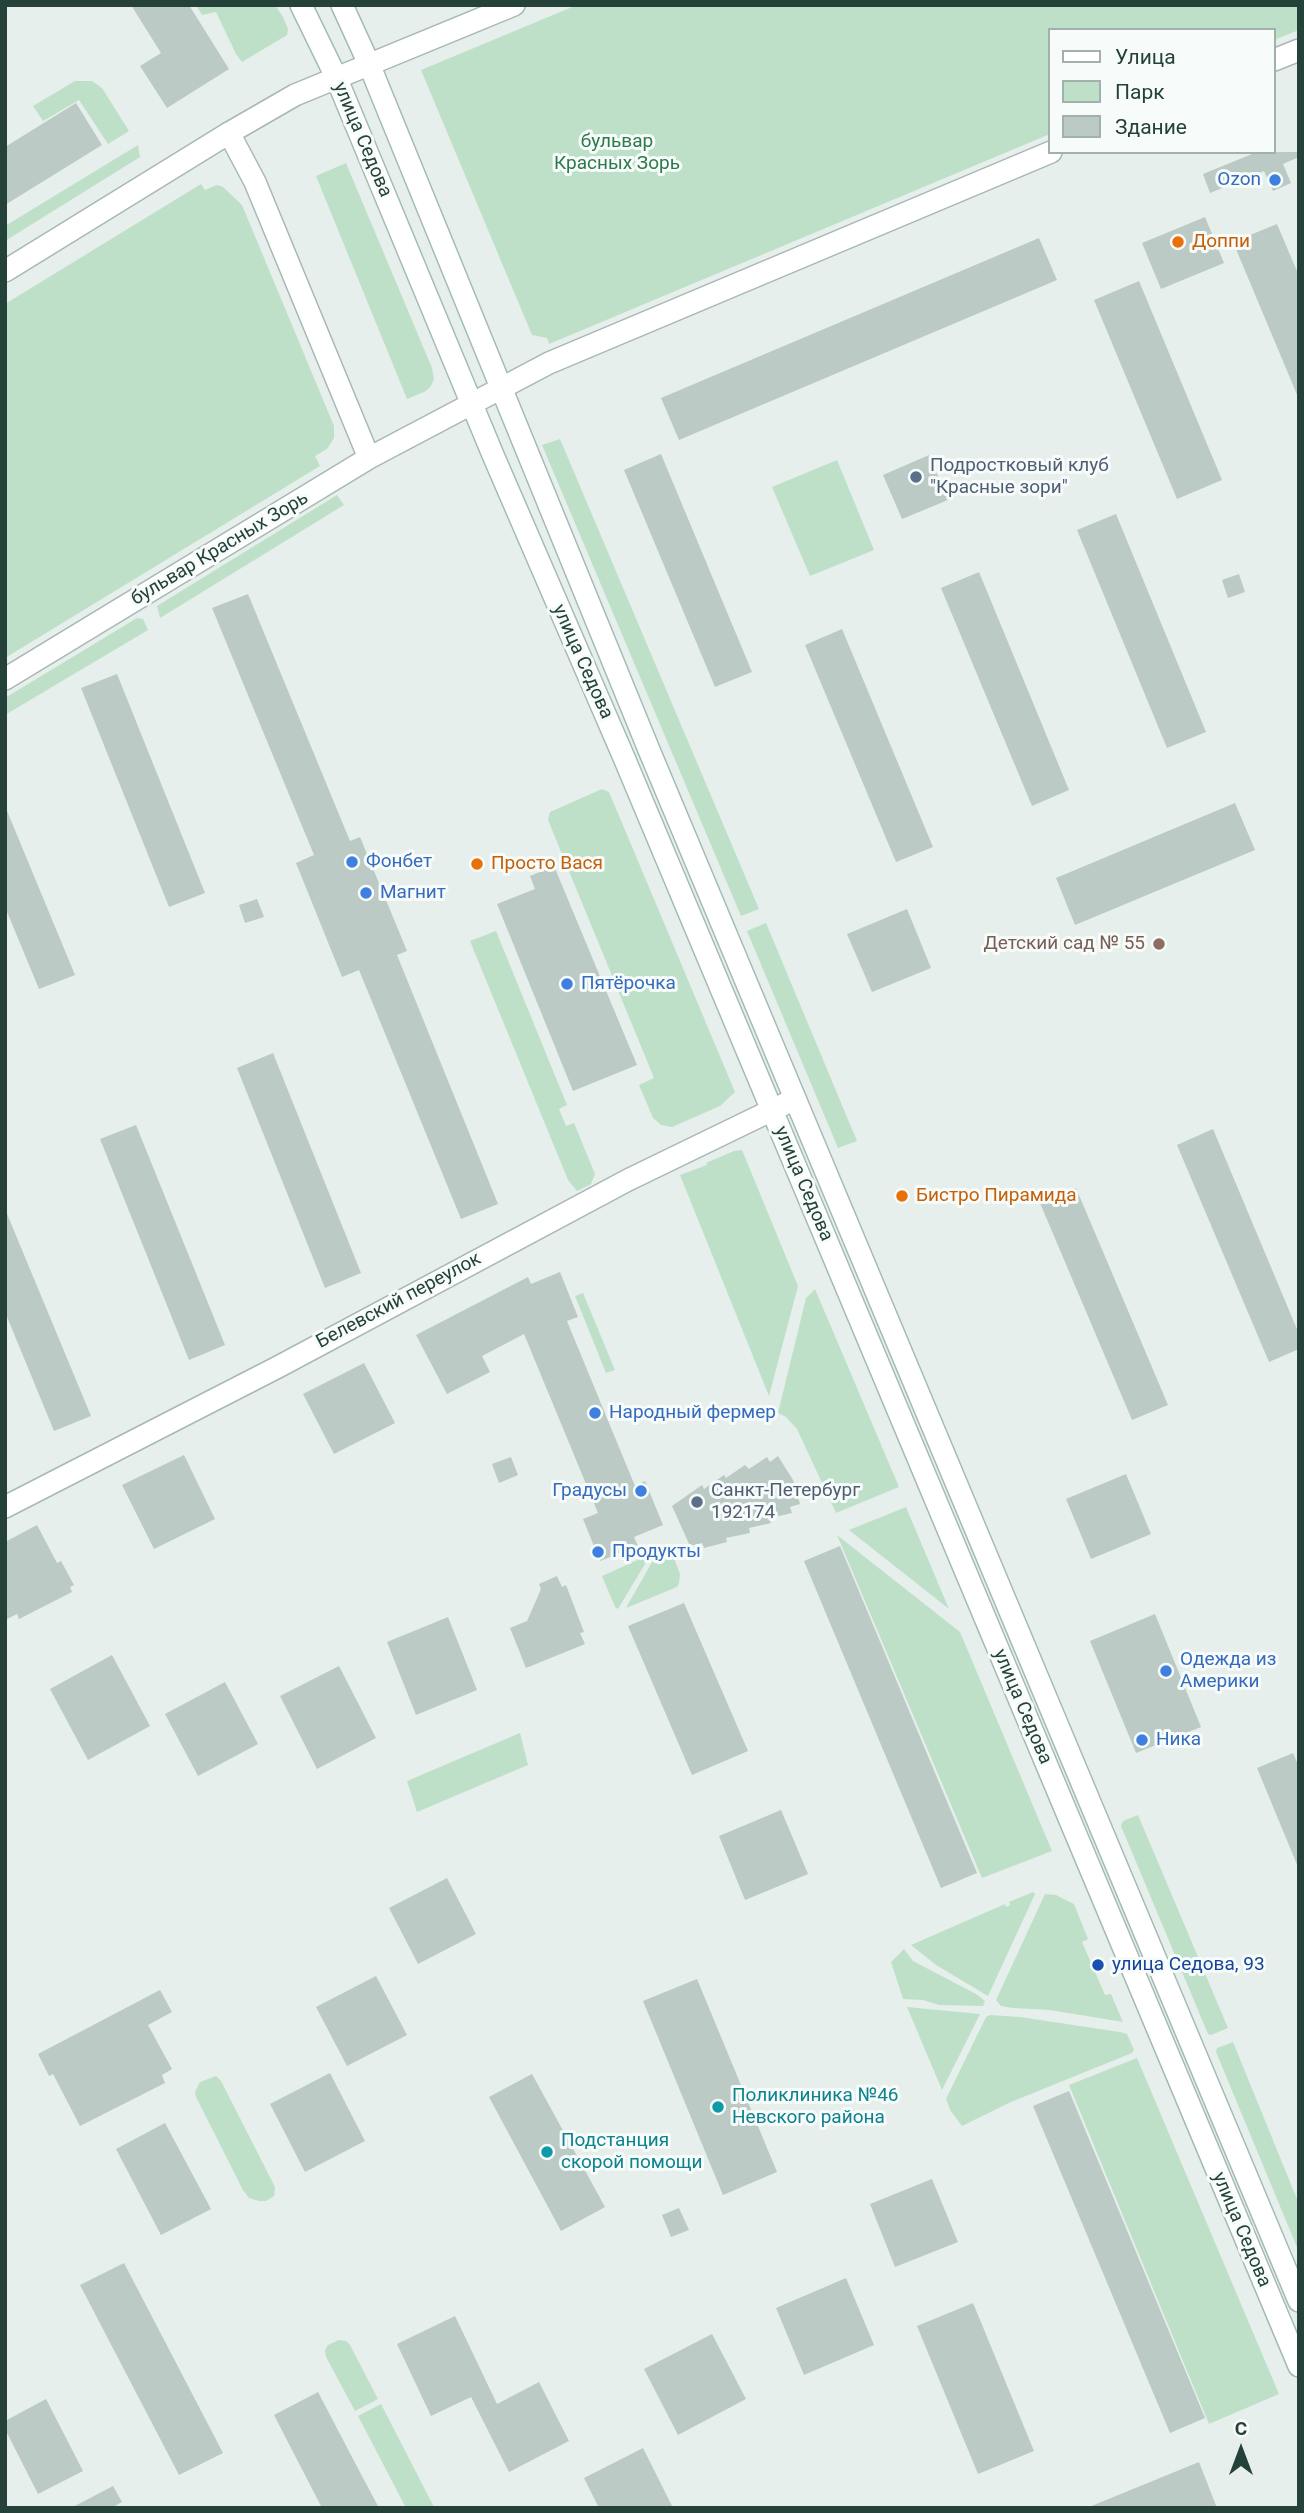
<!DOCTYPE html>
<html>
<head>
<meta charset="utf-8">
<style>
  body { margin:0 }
  #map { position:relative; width:1304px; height:2513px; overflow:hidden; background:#e6efeb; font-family:Roboto,sans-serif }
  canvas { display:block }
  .frame { position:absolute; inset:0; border:7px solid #24423a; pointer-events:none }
  .legend { position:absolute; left:1048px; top:28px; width:228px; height:126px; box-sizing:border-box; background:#f7fbf9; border:2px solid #a3b1ad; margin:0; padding:9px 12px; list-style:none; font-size:21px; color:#24423a }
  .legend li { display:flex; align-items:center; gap:14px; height:35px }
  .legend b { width:35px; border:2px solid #a3b1ad }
  .north { position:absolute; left:1206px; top:2415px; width:70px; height:70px; -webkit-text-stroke:5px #f7fbf9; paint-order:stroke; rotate:0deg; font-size:19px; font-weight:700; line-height:28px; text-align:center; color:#24423a }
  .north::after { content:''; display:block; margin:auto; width:24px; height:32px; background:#24423a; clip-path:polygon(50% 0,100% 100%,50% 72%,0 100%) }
</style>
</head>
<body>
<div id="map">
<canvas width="1304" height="2513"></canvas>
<div class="frame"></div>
<ul class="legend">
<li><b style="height:9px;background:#fff"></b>Улица</li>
<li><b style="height:19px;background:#bfe0c8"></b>Парк</li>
<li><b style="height:19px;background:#bbcac4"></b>Здание</li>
</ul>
<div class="north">С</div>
</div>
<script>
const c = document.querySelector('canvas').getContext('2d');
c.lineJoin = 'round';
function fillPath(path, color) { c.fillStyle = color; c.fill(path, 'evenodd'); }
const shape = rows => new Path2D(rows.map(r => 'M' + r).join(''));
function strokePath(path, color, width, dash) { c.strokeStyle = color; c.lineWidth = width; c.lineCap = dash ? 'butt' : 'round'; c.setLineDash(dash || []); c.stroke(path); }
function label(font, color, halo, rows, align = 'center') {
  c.font = font + ' Roboto,sans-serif'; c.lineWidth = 6; c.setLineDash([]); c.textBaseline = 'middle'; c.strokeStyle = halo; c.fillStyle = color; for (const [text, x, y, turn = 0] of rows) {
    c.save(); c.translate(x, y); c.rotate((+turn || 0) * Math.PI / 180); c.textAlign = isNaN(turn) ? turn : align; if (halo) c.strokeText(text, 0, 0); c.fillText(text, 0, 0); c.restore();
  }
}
const green = shape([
  [196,5,275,5,283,17,288,29,287,35,242,62,236,54,216,12,202,15],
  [577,5,1299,5,1299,30,1274,40,1274,30,1050,30,1050,134,549,344,547,338,532,335,421,70],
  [75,81,92,81,102,88,129,131,108,144,79,100,43,121,33,106],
  [138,145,140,157,5,241,5,226],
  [346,163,432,368,434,379,431,386,426,391,407,399,316,176],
  [201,184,205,190,217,185,223,187,242,205,334,426,334,438,327,449,315,456,320,466,5,658,5,304],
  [560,439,759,909,741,916,542,445],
  [837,460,874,550,810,576,772,487],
  [337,495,344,505,160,618,157,606],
  [137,618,143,619,148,630,5,715,5,698],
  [602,789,609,792,735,1092,720,1106,672,1127,661,1125,653,1118,639,1085,654,1078,548,820,550,812],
  [766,923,857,1141,838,1148,747,931],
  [496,931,567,1105,559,1109,566,1126,574,1123,595,1174,591,1184,577,1191,568,1180,470,941],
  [742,1150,798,1286,769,1396,680,1175,707,1165,706,1163,734,1151],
  [815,1289,899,1487,836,1513,797,1429,786,1417,778,1413,806,1298],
  [583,1293,615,1370,606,1373,575,1296],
  [906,1507,949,1609,849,1530],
  [837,1535,960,1632,1052,1851,982,1878],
  [651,1554,618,1609,615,1607,602,1576],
  [656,1555,674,1558,680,1574,679,1583,677,1587,626,1608],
  [520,1733,528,1765,417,1812,407,1781],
  [1138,1815,1228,2028,1211,2035,1208,2034,1121,1826,1123,1821],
  [1033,1892,1035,1894,988,1996,936,1965,911,1945,1005,1904,1006,1907,1010,1905,1009,1902],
  [1045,1894,1056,1895,1074,1904,1088,1939,1082,1942,1105,1995,1111,1994,1123,2022,1050,2010,1013,2008,1001,2006,996,2000],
  [904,1949,913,1961,976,1994,985,2001,983,2006,939,2005,923,2000,903,1999,891,1962],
  [907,2007,980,2014,942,2090],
  [990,2015,1020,2017,1120,2032,1127,2034,1134,2050,1132,2053,1011,2102,962,2126,950,2110,946,2099,986,2017],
  [1233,2042,1299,2204,1299,2252,1216,2052,1217,2048],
  [1137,2058,1279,2394,1209,2424,1069,2085],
  [216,2076,221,2081,275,2187,274,2196,266,2201,259,2201,249,2198,243,2190,196,2097,195,2092,200,2082],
  [339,2340,346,2341,350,2345,378,2399,355,2411,326,2357,325,2350,328,2345],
  [381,2404,434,2507,433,2508,406,2508,358,2416]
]);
const building = shape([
  [131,5,189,5,229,69,167,108,140,66,161,53],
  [76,103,102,145,5,205,5,147],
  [1257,152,1299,152,1299,157,1283,164,1291,183,1273,191,1264,171,1210,193,1203,174],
  [1205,217,1224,263,1161,289,1142,243],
  [1277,224,1299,276,1298,397,1233,242],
  [1039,238,1057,280,679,440,661,398],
  [1139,281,1222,480,1177,499,1094,300],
  [661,454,752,672,715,687,624,470],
  [929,455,948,500,902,519,883,475],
  [1116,514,1206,732,1167,748,1077,530],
  [979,572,1069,790,1032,806,941,588],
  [1239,574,1245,592,1228,598,1222,580],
  [248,594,350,841,360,837,407,951,397,955,498,1204,461,1219,359,970,342,977,296,863,314,855,212,608],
  [842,629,933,847,896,862,805,645],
  [117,674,205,893,169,907,81,688],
  [1235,803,1255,850,1075,925,1056,878],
  [5,806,75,975,39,989,5,907],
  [554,866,637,1065,573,1091,497,904,535,889,530,876],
  [257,899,264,917,245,923,239,905],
  [907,909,931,968,872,992,847,934],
  [273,1053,361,1273,325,1288,237,1068],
  [136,1125,225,1345,189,1360,100,1139],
  [1213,1129,1299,1334,1299,1349,1269,1362,1177,1145],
  [1076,1188,1168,1405,1132,1420,1040,1203],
  [5,1209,91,1416,54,1431,5,1312],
  [560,1272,578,1317,567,1321,635,1486,645,1481,663,1525,634,1537,638,1546,600,1561,583,1519,598,1513,524,1334,482,1356,490,1372,447,1394,416,1335,528,1277,531,1284],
  [364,1363,395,1423,334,1454,303,1394],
  [184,1455,215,1519,154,1549,122,1485],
  [778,1456,793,1480,800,1504,790,1507,792,1513,770,1518,771,1523,749,1528,750,1533,726,1538,727,1542,704,1548,702,1543,690,1546,672,1506,702,1485,704,1489,724,1475,726,1478,745,1465,749,1469,767,1457,770,1462],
  [511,1457,518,1475,499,1483,492,1464],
  [1126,1474,1151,1534,1091,1559,1066,1499],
  [37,1525,57,1563,61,1561,74,1585,70,1587,72,1592,19,1619,17,1614,5,1620,5,1542],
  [840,1546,977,1873,941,1888,804,1561],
  [557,1576,562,1587,566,1585,584,1632,580,1633,585,1644,526,1668,510,1628,527,1621,541,1589,539,1584],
  [684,1603,748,1751,692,1775,628,1626],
  [1155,1614,1201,1727,1136,1753,1090,1641],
  [448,1617,477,1690,416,1715,387,1642],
  [112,1655,150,1726,88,1760,50,1689],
  [339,1666,376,1738,317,1769,280,1696],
  [225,1682,258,1744,198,1776,165,1714],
  [1293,1753,1299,1767,1298,1867,1257,1768],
  [781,1810,808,1874,745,1900,719,1836],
  [447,1878,476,1934,418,1964,389,1908],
  [376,1976,407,2035,347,2066,316,2007],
  [697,1979,777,2172,723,2195,643,2001],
  [160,1990,172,2012,148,2025,172,2069,162,2075,165,2083,80,2126,53,2074,49,2076,38,2054],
  [330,2073,365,2141,305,2172,270,2104],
  [532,2074,605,2207,561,2231,489,2097],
  [1069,2091,1205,2418,1170,2433,1033,2106],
  [165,2123,211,2209,161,2235,116,2149],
  [932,2179,958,2242,895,2267,870,2204],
  [679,2208,689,2230,671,2237,662,2215],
  [124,2263,223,2453,179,2475,80,2285],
  [846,2278,874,2345,804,2375,776,2308],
  [973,2303,1034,2451,978,2474,917,2326],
  [455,2316,497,2404,539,2382,569,2441,509,2472,471,2397,431,2416,397,2344],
  [712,2334,746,2399,678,2435,644,2369],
  [318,2392,363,2478,379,2508,322,2508,274,2415],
  [46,2399,83,2471,38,2494,5,2429,5,2421],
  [643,2448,673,2508,599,2508,584,2478],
  [1199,2462,1217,2508,1089,2508,1089,2507],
  [113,2486,122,2502,111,2508,71,2508]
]);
const minor = shape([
  [5,271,229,133],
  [5,1507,278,1367,628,1180,795,1099]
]);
const tertiary = shape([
  [1274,60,1299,50],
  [369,458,255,182,229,133,295,95,514,5],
  [5,679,369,458,549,363,1051,152]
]);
const secondary = shape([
  [301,5,336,77,493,455,625,760,1299,2366],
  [342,5,369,64,649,750,1299,2301]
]);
const markers = [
  [1275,180,7,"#3f7fe0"],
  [1178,242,7,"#e8710a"],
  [916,477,7,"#5c6f8a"],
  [352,862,7,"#3f7fe0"],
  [477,864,7,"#e8710a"],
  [366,893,7,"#3f7fe0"],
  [1159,944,7,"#8d6e63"],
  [567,984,7,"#3f7fe0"],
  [902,1196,7,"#e8710a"],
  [595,1413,7,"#3f7fe0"],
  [641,1491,7,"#3f7fe0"],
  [697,1502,7,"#5c6f8a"],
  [598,1552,7,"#3f7fe0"],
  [1166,1671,7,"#3f7fe0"],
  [1142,1740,7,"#3f7fe0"],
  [1098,1965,7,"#1a4fb4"],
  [718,2107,7,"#0f9aa8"],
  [547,2152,7,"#0f9aa8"]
];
const streetNames = [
  ["улица Седова",362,140,67],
  ["бульвар Красных Зорь",220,549,-31],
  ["улица Седова",582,662,66],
  ["улица Седова",803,1184,67],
  ["Белевский переулок",399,1301,-28],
  ["улица Седова",1022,1707,67],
  ["улица Седова",1241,2230,67]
];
const parkNames = [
  ["бульвар",617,142],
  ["Красных Зорь",617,164]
];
const shopNames = [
  ["Ozon",1261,180,"right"],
  ["Фонбет",366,862],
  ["Магнит",380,893],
  ["Пятёрочка",581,984],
  ["Народный фермер",609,1413],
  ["Градусы",627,1491,"right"],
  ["Продукты",612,1552],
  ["Одежда из",1180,1660],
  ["Америки",1180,1682],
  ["Ника",1156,1740]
];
const foodNames = [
  ["Доппи",1192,242],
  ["Просто Вася",491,864],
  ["Бистро Пирамида",916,1196]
];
const serviceNames = [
  ["Подростковый клуб",930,466],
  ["\"Красные зори\"",930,488],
  ["Санкт-Петербург",711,1491],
  ["192174",711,1513]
];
const educationNames = [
  ["Детский сад № 55",1145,944]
];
const transitNames = [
  ["улица Седова, 93",1112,1965]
];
const cultureNames = [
  ["Поликлиника №46",732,2096],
  ["Невского района",732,2118],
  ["Подстанция",561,2141],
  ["скорой помощи",561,2163]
];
fillPath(green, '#bfe0c8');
fillPath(building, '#bbcac4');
strokePath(minor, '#a8b8b2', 24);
strokePath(tertiary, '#a8b8b2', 24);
strokePath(secondary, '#a4bbb3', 24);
strokePath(minor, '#fff', 21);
strokePath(tertiary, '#fff', 21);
strokePath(secondary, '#fff', 21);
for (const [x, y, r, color] of markers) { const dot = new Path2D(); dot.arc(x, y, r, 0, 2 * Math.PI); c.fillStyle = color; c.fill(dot); strokePath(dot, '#f7fbf9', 2.5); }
label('19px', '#24423a', '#f7fbf9', streetNames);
label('19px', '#2d7a4b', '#f7fbf9', parkNames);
label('19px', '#366cbe', '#f7fbf9', shopNames, 'left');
label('19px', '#c56008', '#f7fbf9', foodNames, 'left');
label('19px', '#4e5e75', '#f7fbf9', serviceNames, 'left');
label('19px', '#785e54', '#f7fbf9', educationNames, 'right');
label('19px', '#164399', '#f7fbf9', transitNames, 'left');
label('19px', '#0d838f', '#f7fbf9', cultureNames, 'left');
</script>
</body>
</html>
